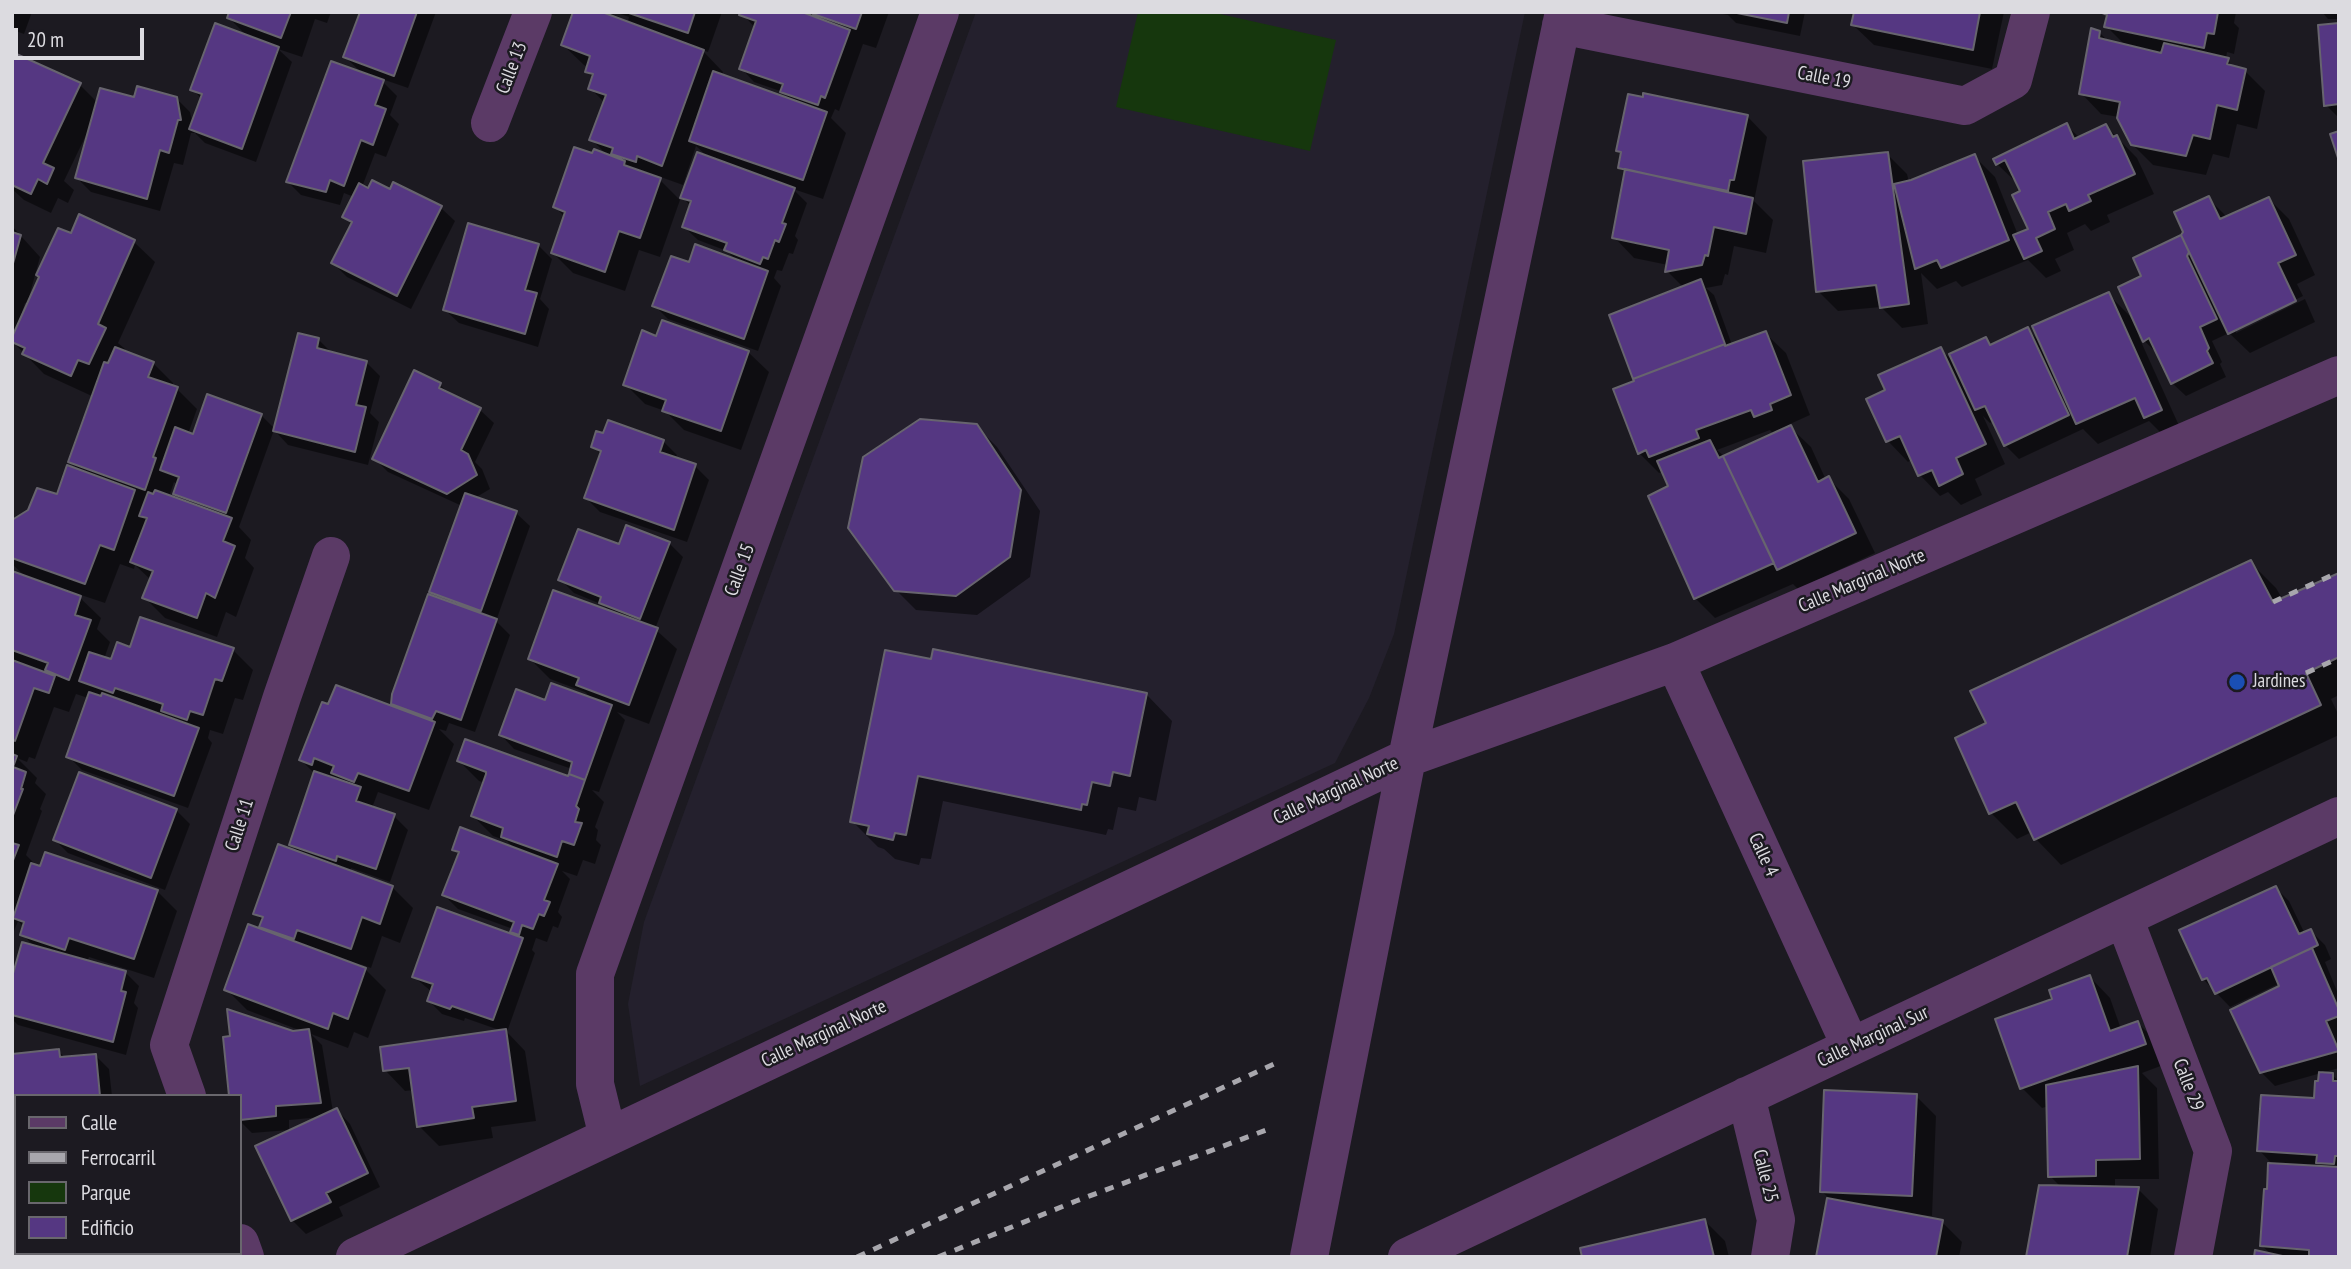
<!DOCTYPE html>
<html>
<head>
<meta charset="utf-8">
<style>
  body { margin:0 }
  #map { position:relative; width:2351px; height:1269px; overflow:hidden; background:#1c1a21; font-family:"PT Sans Narrow",sans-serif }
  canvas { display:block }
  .frame { position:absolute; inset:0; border:14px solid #dcdbe0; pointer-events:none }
  .legend { position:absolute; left:14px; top:1094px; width:228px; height:161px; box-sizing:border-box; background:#1c1a21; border:2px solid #69676d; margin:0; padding:9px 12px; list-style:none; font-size:21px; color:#dcdbe0 }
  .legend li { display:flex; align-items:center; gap:14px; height:35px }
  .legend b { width:35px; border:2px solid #69676d }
  .scale { position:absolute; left:14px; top:28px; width:130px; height:32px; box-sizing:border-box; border:4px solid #dcdbe0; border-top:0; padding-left:9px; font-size:21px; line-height:24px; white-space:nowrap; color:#dcdbe0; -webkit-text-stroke:5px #1c1a21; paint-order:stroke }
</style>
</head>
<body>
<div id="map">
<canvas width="2351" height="1269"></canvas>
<div class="frame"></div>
<ul class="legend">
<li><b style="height:9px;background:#5b3a66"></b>Calle</li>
<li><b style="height:9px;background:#a8a7ad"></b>Ferrocarril</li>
<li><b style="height:19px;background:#16370d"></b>Parque</li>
<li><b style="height:19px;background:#553782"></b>Edificio</li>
</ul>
<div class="scale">20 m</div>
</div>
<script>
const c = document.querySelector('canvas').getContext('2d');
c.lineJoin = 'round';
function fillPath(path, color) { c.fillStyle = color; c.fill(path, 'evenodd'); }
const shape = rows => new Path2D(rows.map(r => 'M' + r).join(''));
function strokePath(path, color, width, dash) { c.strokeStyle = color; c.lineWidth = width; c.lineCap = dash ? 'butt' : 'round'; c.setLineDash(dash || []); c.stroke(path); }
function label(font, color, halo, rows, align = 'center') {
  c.font = font + ' "PT Sans Narrow",sans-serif'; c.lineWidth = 5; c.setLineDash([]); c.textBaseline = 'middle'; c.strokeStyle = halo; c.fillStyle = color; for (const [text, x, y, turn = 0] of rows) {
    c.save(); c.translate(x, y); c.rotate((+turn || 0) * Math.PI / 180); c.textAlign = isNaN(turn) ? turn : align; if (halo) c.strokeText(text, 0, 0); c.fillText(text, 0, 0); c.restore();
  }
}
const built = shape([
  [976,12,1525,12,1394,634,1369,698,1335,763,640,1086,628,1004,644,922]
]);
const green = shape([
  [1138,12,1211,12,1336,40,1310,151,1116,107]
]);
const shadow = shape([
  [12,12,32,12,24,34,13,30,12,32],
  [231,12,331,12,327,23,315,19,302,57,278,49,292,62,256,162,205,143,195,133,191,133,183,165,174,163,160,211,91,192,77,178,90,132,88,131,64,181,74,190,68,203,58,198,51,213,24,200,12,189,12,55,80,85,98,103,176,98,190,112,193,125,202,99,192,89,249,38,229,18],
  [361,12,436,12,408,88,379,78,397,96,390,115,399,124,386,157,375,153,362,187,368,190,391,191,394,185,441,208,455,221,411,309,347,277,333,263,352,225,344,216,354,197,344,193,340,205,301,195,288,182,363,74,345,57],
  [575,12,608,12,628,21,629,17,615,12,722,12,708,52,702,50,723,72,722,76,792,101,783,92,754,82,741,68,755,28,741,12,889,12,876,48,863,44,839,111,835,109,831,118,846,133,823,199,793,189,807,203,795,236,798,240,793,254,789,253,782,271,777,270,774,278,781,286,758,351,668,319,654,305,690,265,737,261,727,251,698,240,684,227,691,206,683,198,709,158,696,146,683,185,655,175,680,200,660,257,639,250,625,291,573,273,553,253,565,217,555,207,593,155,609,157,591,139,605,103,590,88,593,78,587,71,588,67,584,65,563,45],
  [1713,12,1805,12,1800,36,1736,23,1728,15],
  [1856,12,2004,12,1992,69,1874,45,1853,25],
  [2102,12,2236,12,2234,23,2239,28,2234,54,2227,52,2226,59,2237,69,2245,71,2265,91,2257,129,2237,124,2229,158,2213,154,2206,175,2153,165,2132,144,2119,117,2101,114,2081,93,2099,32,2109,42,2126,46,2106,26,2108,19],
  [2322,12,2339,12,2339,19,2328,19],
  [2339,25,2339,118,2326,105],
  [1747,116,1767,137,1754,201,1773,220,1766,253,1734,246,1728,275,1725,274,1722,285,1706,288,1714,295,1732,345,1765,333,1786,353,1810,415,1790,424,1790,427,1811,447,1826,480,1829,479,1849,499,1875,553,1798,589,1793,584,1715,618,1695,598,1671,487,1664,471,1659,473,1639,453,1637,382,1684,288,1667,271,1668,265,1634,258,1614,237,1627,174,1620,167,1622,155,1618,151],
  [1770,430,1774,435,1725,457,1717,450],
  [2067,126,2080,138,2106,126,2137,158,2154,194,2107,215,2110,222,2091,231,2085,224,2067,233,2074,250,2055,259,2061,271,2046,278,2028,260,1962,287,1956,281,1937,289,1921,273,1928,324,1902,328,1881,307,1838,311,1818,291,1887,154,1907,174,1909,182,1975,157,1995,177,2018,235,2031,230,2022,192,2018,184,1997,164],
  [2208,198,2228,218,2269,199,2289,219,2315,275,2297,284,2303,296,2236,329,2236,333,2305,299,2315,322,2250,353,2229,333,2212,341,2222,362,2220,364,2226,377,2186,396,2172,383,2158,354,2138,335,2181,430,2165,437,2149,421,2098,444,2083,429,2019,459,2005,445,1994,421,1990,423,1983,416,2005,464,1975,479,1982,495,1961,505,1948,492,1940,496,1920,475,1912,459,1908,462,1888,441,1868,400,1887,391,1940,349,1954,362,1985,339,1992,346,2028,330,2040,342,2108,294,2134,320,2143,277,2135,258,2183,236],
  [2188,252,2192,252,2183,265],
  [80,217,134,242,155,262,118,343,125,349,124,352,153,363,173,383,172,387,177,389,197,409,188,434,194,436,261,415,275,429,319,340,333,354,366,362,380,376,370,413,379,422,368,465,288,445,274,430,239,527,251,540,245,558,254,568,236,617,226,612,217,637,165,618,144,597,151,580,135,565,134,569,120,564,105,603,75,593,101,618,97,629,110,642,104,659,112,661,131,649,233,650,253,670,243,700,235,698,223,734,210,730,208,738,212,743,188,808,82,770,68,756,88,698,76,694,69,712,54,707,35,759,29,757,27,762,17,758,37,778,35,783,46,794,40,809,42,811,26,855,38,867,157,891,177,911,154,978,89,957,87,962,125,972,139,986,134,1003,138,1008,126,1055,18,1025,12,1019,12,984,35,947,22,934,24,927,18,921,14,931,12,931,12,573,27,578,12,564,12,523,58,497,80,472,70,462,94,397,44,374,13,342,12,346,12,226,40,257,28,301,72,236],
  [25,303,30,303,22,320,20,319],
  [174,482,178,484,175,493,183,502,169,497],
  [538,245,552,259,540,299,549,309,538,347,459,323,445,310],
  [657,338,748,352,769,372,741,450,684,430,665,411,645,404,625,384],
  [415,373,440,385,452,396,480,410,494,423,475,462,482,469,490,489,475,498,516,513,530,526,496,621,510,635,475,732,449,723,446,731,439,729,454,744,429,810,378,792,372,808,394,816,408,830,390,882,351,868,350,872,392,887,413,908,400,943,382,936,371,968,360,964,386,990,368,1038,354,1032,348,1048,311,1034,322,1045,333,1112,337,1110,350,1124,380,1187,339,1207,343,1216,306,1234,292,1220,321,1117,289,1120,289,1130,252,1133,240,1121,240,1096,292,1033,304,1032,247,1010,227,990,260,930,263,921,255,913,301,854,291,845,315,774,301,760,401,712,393,703,440,600,431,592,462,506,388,472,374,458],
  [976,426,997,447,1040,511,1030,577,977,615,916,610,895,589],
  [663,441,677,455,675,459,695,466,709,480,687,542,600,512,586,498,601,455,593,446],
  [669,543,683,557,655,629,677,649,649,724,617,712,625,720,599,792,592,790,604,802,595,827,598,830,596,840,601,845,595,864,583,860,577,876,562,871,570,879,558,912,562,917,558,928,553,926,547,942,536,938,532,950,535,953,507,1032,525,1051,536,1121,491,1127,493,1138,439,1146,419,1126,414,1090,405,1091,385,1070,502,1031,465,1018,464,1021,442,1014,429,1001,432,992,414,977,519,939,512,931,513,929,458,909,444,895,460,855,454,849,516,850,507,841,493,836,473,816,485,783,479,781,459,761,568,778,572,769,514,749,501,735,546,702,593,700,585,692,550,679,530,659,611,613,603,605,574,593,560,579,620,546],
  [2250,562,2276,588,2283,600,2339,575,2339,695,2331,699,2339,716,2339,735,2061,865,2036,839,2032,832,2017,839,1991,813,1957,738,1988,723],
  [887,652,1147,695,1172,721,1156,801,1139,797,1136,811,1118,807,1113,830,1108,829,1106,835,943,801,931,859,921,858,919,865,895,859,884,849,878,847,852,821],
  [176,810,190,824,165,890,68,853,55,840],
  [2276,888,2289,901,2305,934,2311,931,2325,945,2331,959,2325,962,2339,996,2339,1068,2275,1086,2261,1072,2282,987,2280,983,2230,1007,2203,979],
  [2090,977,2110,998,2121,1029,2138,1023,2158,1043,2166,1064,2142,1073,2157,1088,2159,1179,2115,1179,2115,1188,2138,1189,2158,1209,2150,1257,2028,1257,2061,1187,2050,1176,2049,1106,2042,1108,2022,1088,2055,1000],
  [58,1051,66,1058,96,1056,109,1069,112,1096,16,1096,16,1141,14,1142,12,1055],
  [2332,1075,2339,1081,2339,1257,2256,1257,2272,1255,2262,1246,2273,1165,2259,1150,2316,1100],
  [1916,1096,1936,1116,1932,1216,1920,1215,1919,1217,1942,1222,1962,1242,1959,1257,1818,1257,1829,1198,1822,1192],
  [1705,1221,1725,1241,1729,1257,1584,1257],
  [41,1253,184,1253,186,1257,42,1257]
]);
const building = shape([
  [229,12,291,12,281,38,227,18,229,12],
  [360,12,417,12,394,76,343,57,360,12],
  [573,12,602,12,704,50,662,166,637,156,636,162,611,154,613,148,589,140,606,95,588,89,593,74,585,72,590,56,561,45,573,12],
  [626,12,695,12,688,33,626,12],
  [740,12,802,12,850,30,825,98,821,96,818,105,780,92,783,84,739,69,756,21,739,15,740,12],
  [813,12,862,12,856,29,813,14,813,12],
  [1732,12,1789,12,1787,23,1732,12],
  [1854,12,1980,12,1973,50,1851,25,1854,12],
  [2100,12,2218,12,2214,34,2207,33,2204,48,2104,27,2107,15,2100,12],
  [215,23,279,47,242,149,189,129,202,94,190,90,215,23],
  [2339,23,2339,104,2324,106,2318,25,2339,23],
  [2091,28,2100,31,2099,38,2161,53,2164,43,2229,58,2227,64,2246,69,2237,110,2217,105,2210,139,2193,135,2186,156,2131,145,2117,118,2120,102,2079,94,2091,28],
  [12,52,81,83,43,163,54,168,47,184,38,179,31,194,12,185,12,52],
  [331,61,384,80,375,105,386,109,373,145,361,140,344,186,330,180,326,192,286,182,331,61],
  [713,71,827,112,803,180,689,141,713,71],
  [137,86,177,97,181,120,178,120,169,153,160,150,147,199,75,178,100,88,134,97,137,86],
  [1643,93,1748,115,1734,180,1730,180,1728,191,1618,168,1621,152,1616,151,1628,94,1643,97,1643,93],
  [2067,123,2074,139,2106,124,2113,137,2117,135,2135,174,2088,195,2091,201,2069,211,2066,204,2048,212,2055,229,2036,238,2042,251,2024,259,2013,235,2028,229,2012,195,2020,191,2005,160,1996,165,1993,159,2067,123],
  [2339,131,2339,161,2330,134,2339,131],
  [574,147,592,153,594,149,625,161,624,165,661,178,640,238,619,231,605,272,551,253,565,212,553,207,574,147],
  [697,152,795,188,782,223,786,224,779,242,775,240,768,259,763,257,760,264,724,250,727,243,682,227,691,201,680,198,697,152],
  [1888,152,1909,304,1880,308,1876,285,1816,292,1803,161,1888,152],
  [1975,154,2009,240,1941,268,1937,260,1915,269,1894,184,1911,180,1975,154],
  [1625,169,1753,198,1746,234,1714,227,1708,256,1705,255,1702,265,1665,272,1669,250,1612,238,1625,169],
  [372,180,390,189,393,182,442,206,397,296,331,263,352,222,342,217,359,183,368,188,372,180],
  [2209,196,2220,219,2269,197,2296,255,2278,263,2296,301,2228,334,2181,235,2183,232,2174,212,2209,196],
  [79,214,135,240,98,324,106,328,89,364,78,360,71,376,22,354,25,348,12,342,12,337,39,277,36,275,58,228,71,233,79,214],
  [468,223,539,244,525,290,537,293,525,334,443,310,468,223],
  [12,232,21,235,12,267,12,232],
  [2181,235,2189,252,2187,256,2217,319,2200,327,2209,348,2207,351,2213,363,2171,384,2149,338,2143,342,2118,287,2141,276,2133,258,2181,235],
  [695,244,768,271,744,339,652,306,671,256,689,262,695,244],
  [1701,279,1725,344,1633,379,1609,315,1701,279],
  [2109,292,2162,410,2144,418,2135,398,2076,424,2032,326,2109,292],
  [662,320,749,351,721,431,662,411,666,400,623,385,642,330,656,336,662,320],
  [2028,327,2069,415,2004,446,1985,406,1975,410,1949,354,1986,337,1990,345,2028,327],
  [1766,331,1791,395,1770,404,1772,410,1754,417,1751,410,1696,430,1699,438,1649,457,1646,450,1638,454,1613,389,1634,381,1633,379,1725,344,1725,346,1766,331],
  [298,333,319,338,317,348,367,361,356,405,366,407,355,452,273,431,298,333],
  [115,347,154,362,148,377,178,387,153,457,156,458,145,490,68,462,104,362,108,363,115,347],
  [1941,347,1986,444,1956,458,1963,474,1939,486,1932,470,1918,476,1900,436,1886,442,1866,399,1885,390,1878,375,1941,347],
  [414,370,441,383,439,388,481,408,461,450,468,454,477,475,447,494,372,459,414,370],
  [207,394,262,414,226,513,173,494,179,477,160,470,175,427,193,434,207,394],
  [920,419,977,424,1021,490,1010,557,956,596,894,591,848,528,863,457,920,419],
  [608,420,664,440,660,452,696,464,674,530,584,498,601,451,591,447,596,431,603,433,608,420],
  [1791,425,1818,482,1829,476,1856,533,1777,570,1723,456,1791,425],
  [1710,440,1719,458,1723,456,1774,563,1694,599,1648,496,1668,486,1657,461,1710,440],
  [67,465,135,490,114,550,100,545,85,584,12,558,12,520,28,510,37,488,57,494,67,465],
  [155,490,232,518,223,541,235,546,215,598,206,593,197,618,142,598,153,571,130,562,147,518,139,516,148,492,153,494,155,490],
  [465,493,517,511,481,611,429,592,465,493],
  [626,525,670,542,640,619,599,603,601,597,558,580,578,529,619,544,626,525],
  [2251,560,2273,602,2339,573,2339,657,2306,673,2321,705,2034,840,2016,802,1989,814,1955,738,1986,723,1970,691,2251,560],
  [12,571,81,596,75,615,91,620,69,680,45,670,48,663,12,650,12,571],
  [553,590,658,628,629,705,576,685,579,678,528,659,553,590],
  [428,594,497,619,461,720,436,711,432,719,391,704,392,694,428,594],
  [140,617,234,648,222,681,215,679,203,715,190,711,187,720,161,711,163,704,115,688,113,693,79,681,89,652,111,659,117,642,130,647,140,617],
  [933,649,1147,693,1130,776,1113,772,1110,786,1092,782,1087,805,1082,804,1081,810,918,776,906,835,895,833,893,840,867,834,869,826,850,822,885,650,931,659,933,649],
  [12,660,55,676,49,693,34,688,15,741,12,739,12,660],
  [551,683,612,705,585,780,569,774,572,762,499,735,516,689,545,700,551,683],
  [336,685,435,722,409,791,358,773,354,782,331,773,334,766,314,758,312,765,299,760,322,702,328,704,336,685],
  [89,692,101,696,102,693,199,728,174,796,66,757,89,692],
  [465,739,568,776,569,774,585,780,576,806,579,809,575,822,582,823,574,845,562,841,557,857,501,837,503,828,471,816,486,774,486,772,457,761,465,739],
  [12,754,17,756,13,767,26,772,21,789,23,789,12,818,12,754],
  [314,771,361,787,356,801,395,814,376,869,337,856,336,861,289,845,314,771],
  [79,772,177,809,151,878,53,840,79,772],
  [460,827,558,864,544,900,550,902,544,916,539,914,533,929,522,925,519,935,510,932,514,922,442,895,459,852,452,850,460,827],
  [12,843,19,845,12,863,12,843],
  [278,844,393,886,380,924,362,917,351,949,297,930,294,939,259,927,263,917,253,914,278,844],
  [45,852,158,890,134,959,69,938,65,950,20,935,24,922,13,918,31,863,40,866,45,852],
  [2276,886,2299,934,2311,929,2318,945,2215,994,2207,978,2202,980,2179,930,2276,886],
  [437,907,523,938,493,1020,452,1006,450,1009,427,1001,433,984,412,977,437,907],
  [248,924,366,968,348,1019,333,1013,328,1029,224,990,248,924],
  [22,942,126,971,121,991,126,992,113,1042,12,1015,12,977,22,942],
  [2312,948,2339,1010,2339,1016,2326,1021,2339,1051,2260,1073,2230,1010,2279,986,2271,967,2312,948],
  [2090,975,2110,1031,2138,1021,2146,1044,2020,1089,1995,1019,2052,999,2049,990,2090,975],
  [227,1009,293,1031,309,1029,321,1103,276,1106,276,1116,240,1120,240,1096,229,1096,223,1037,230,1036,227,1009],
  [506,1029,516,1101,472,1107,474,1118,417,1127,409,1068,383,1071,380,1047,506,1029],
  [59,1049,60,1057,96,1054,100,1096,16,1096,16,1127,12,1127,12,1054,59,1049],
  [2138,1066,2140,1159,2096,1160,2096,1176,2048,1177,2046,1085,2138,1066],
  [2319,1072,2333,1073,2333,1081,2339,1081,2339,1156,2335,1156,2334,1164,2316,1163,2317,1155,2257,1151,2261,1095,2314,1098,2315,1081,2318,1081,2319,1072],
  [1824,1090,1917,1094,1912,1196,1820,1192,1824,1090],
  [337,1108,368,1173,326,1193,331,1202,291,1221,255,1146,337,1108],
  [2268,1163,2339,1167,2339,1257,2309,1257,2309,1250,2260,1246,2264,1189,2267,1189,2268,1163],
  [2039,1185,2139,1187,2127,1257,2026,1257,2039,1185],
  [1827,1198,1943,1220,1936,1257,1816,1257,1827,1198],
  [1705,1219,1714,1257,1582,1257,1580,1248,1705,1219],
  [2255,1250,2287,1257,2254,1257,2255,1250],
  [39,1253,175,1253,176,1257,40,1257,39,1253]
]);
const minor = shape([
  [1561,25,1965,106,2013,80,2031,12],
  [490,123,533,12],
  [1675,662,1851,1047],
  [2124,918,2213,1151,2193,1257],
  [187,1096,169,1045,282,697,331,556],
  [1746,1096,1776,1220,1770,1257],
  [608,1137,595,1084,595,974,940,12],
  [240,1243,245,1257],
  [355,1257,1407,758,1675,662,2339,375],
  [1309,1257,1407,758,1564,12],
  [1407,1257,2339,816]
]);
const rail = shape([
  [2273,602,2339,572],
  [2306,673,2339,658],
  [857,1257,1276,1063],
  [938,1257,1076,1201,1269,1129]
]);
const markers = [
  [2237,682,9,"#1a4fb4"]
];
const streetNames = [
  ["Calle 13",512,68,-69],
  ["Calle 19",1824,78,11],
  ["Calle 15",740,570,-70],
  ["Calle Marginal Norte",1862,581,-23],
  ["Calle Marginal Norte",1336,791,-25],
  ["Calle 11",240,825,-72],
  ["Calle 4",1763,855,65],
  ["Calle Marginal Norte",824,1034,-25],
  ["Calle Marginal Sur",1873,1037,-25],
  ["Calle 29",2188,1085,69],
  ["Calle 25",1765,1176,76]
];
const poiNames = [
  ["Jardines",2253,682]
];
fillPath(built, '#24202d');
fillPath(green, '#16370d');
fillPath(shadow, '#0007');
fillPath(building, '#553782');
strokePath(building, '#67646e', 2);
strokePath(minor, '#5b3a66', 38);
strokePath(rail, '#a8a7ad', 5, [9, 9]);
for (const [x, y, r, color] of markers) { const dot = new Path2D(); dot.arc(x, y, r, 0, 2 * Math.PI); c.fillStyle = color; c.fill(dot); strokePath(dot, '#1c1a21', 2.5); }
label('19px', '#dcdbe0', '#1c1a21', streetNames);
label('19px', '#dcdbe0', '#1c1a21', poiNames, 'left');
</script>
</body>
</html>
